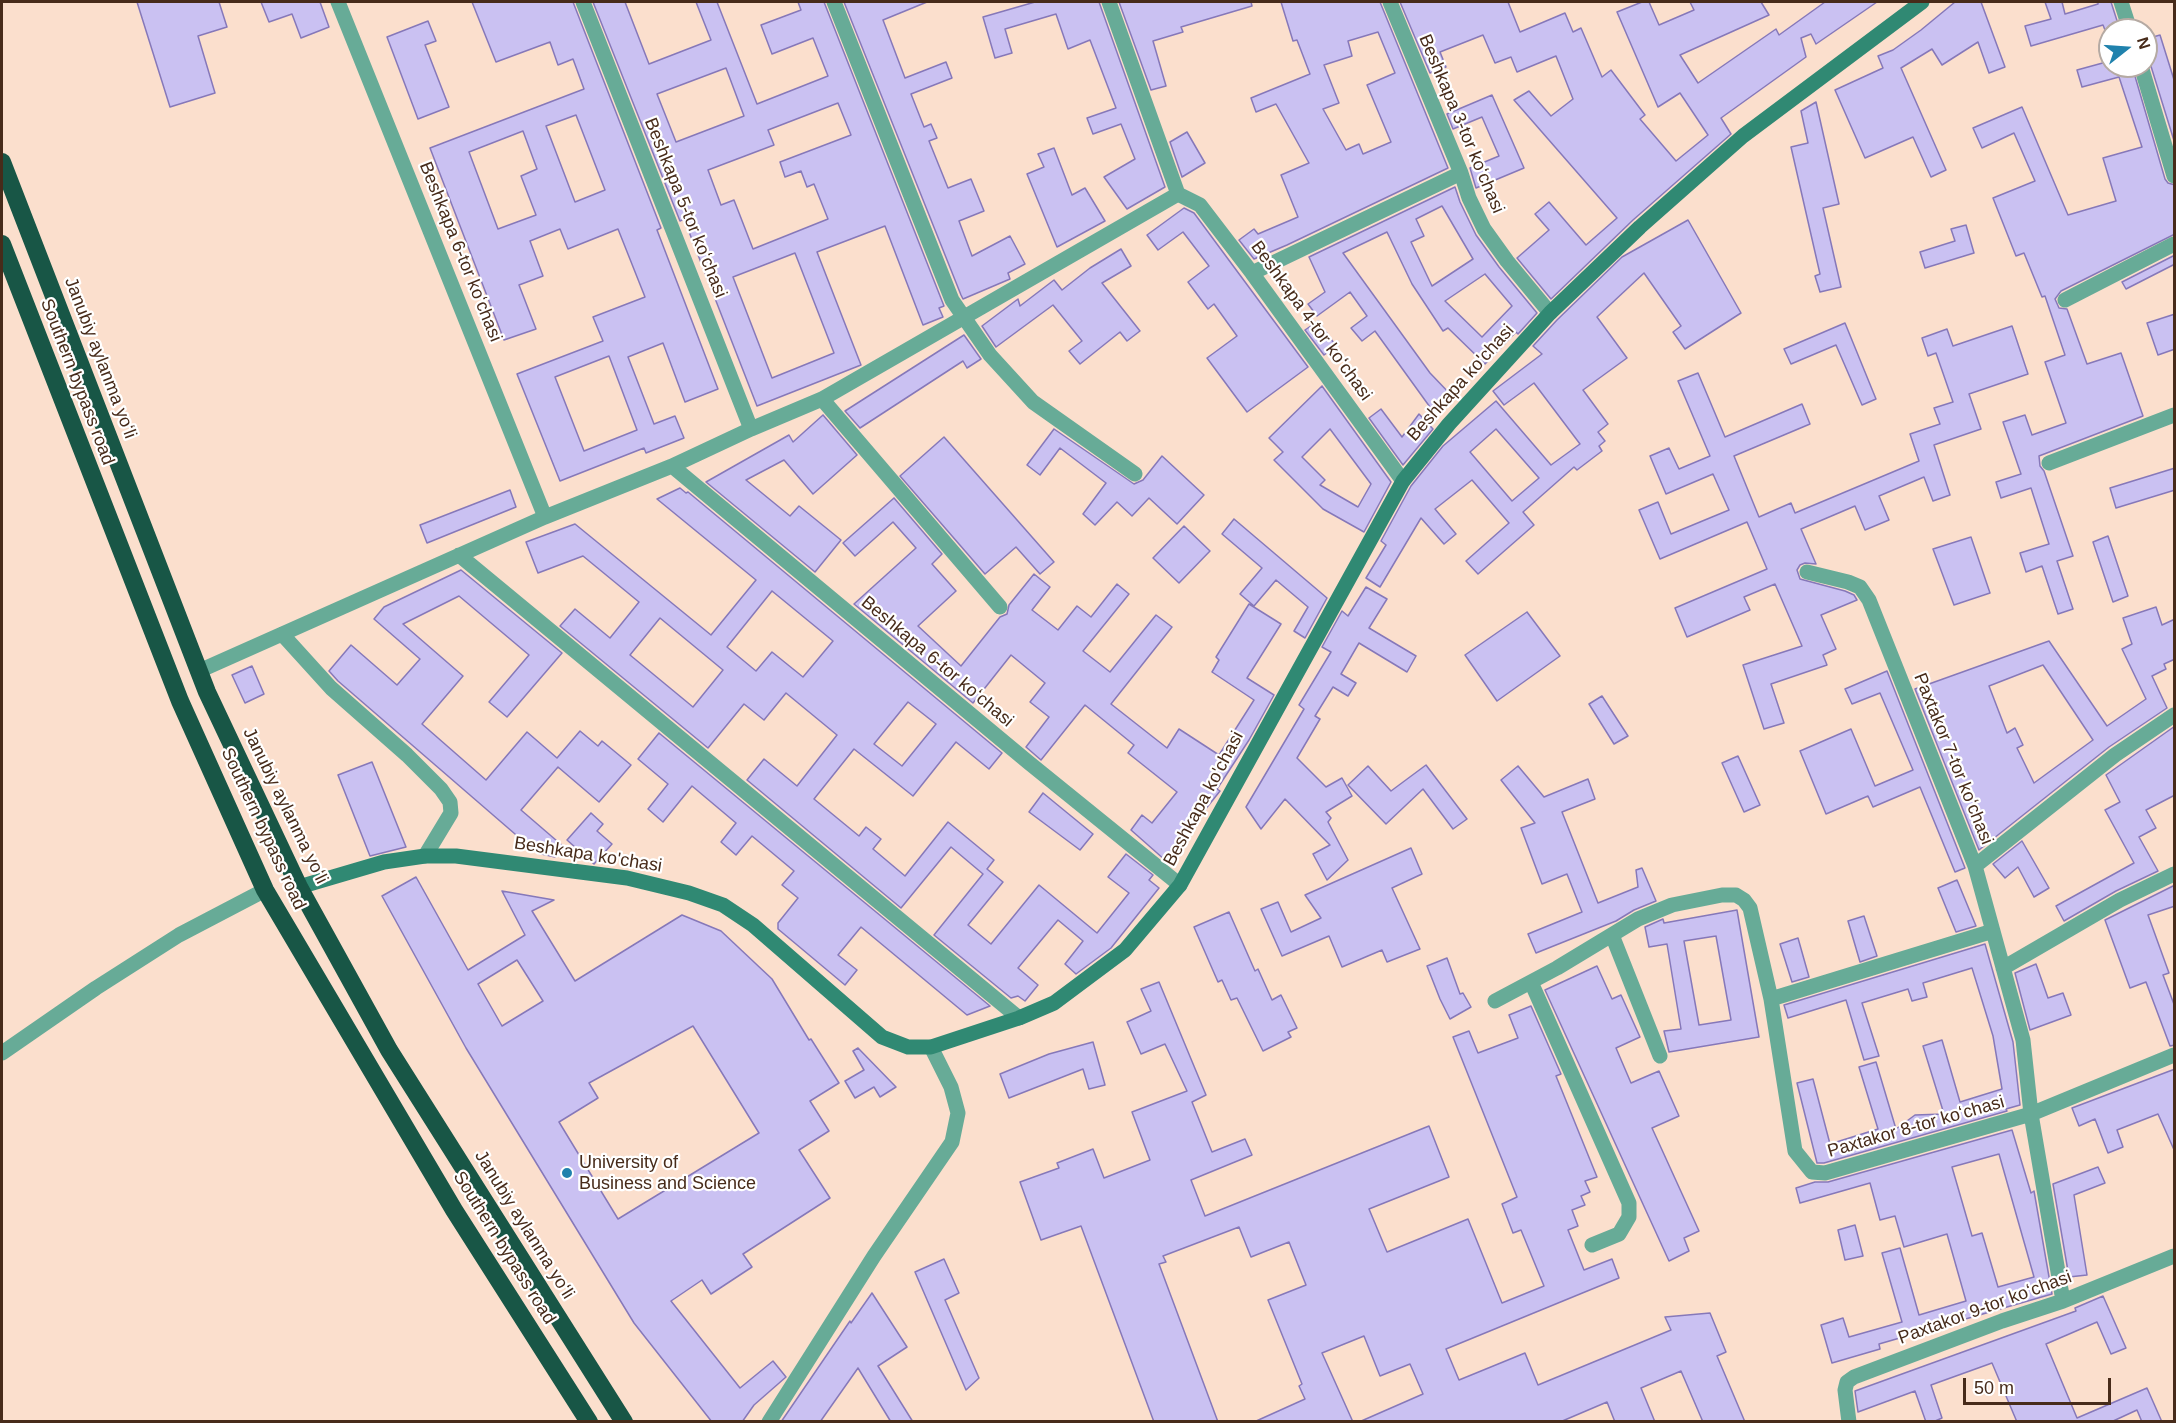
<!DOCTYPE html>
<html>
<head>
<meta charset="utf-8">
<style>
  body { margin:0 }
  #map { position:relative; width:2176px; height:1423px; overflow:hidden; background:#fbdfcd; font-family:Arial,sans-serif }
  canvas { display:block }
  .frame { position:absolute; inset:0; border:3px solid #472b1a; pointer-events:none }
  .north { position:absolute; left:2098px; top:18px; width:60px; height:60px; box-sizing:border-box; background:#fff; border:2px solid #b5aaa3; border-radius:50%; rotate:73deg; font-size:16px; font-weight:700; line-height:24px; text-align:center; color:#472b1a }
  .north::after { content:''; display:block; margin:auto; width:21px; height:27px; background:#2082ad; clip-path:polygon(50% 0,100% 100%,50% 72%,0 100%) }
  .scale { position:absolute; left:1963px; top:1378px; width:148px; height:27px; box-sizing:border-box; border:3px solid #472b1a; border-top:0; padding-left:8px; font-size:18px; line-height:21px; white-space:nowrap; color:#472b1a; -webkit-text-stroke:4px #fff; paint-order:stroke }
</style>
</head>
<body>
<div id="map">
<canvas width="2176" height="1423"></canvas>
<div class="frame"></div>
<div class="north">N</div>
<div class="scale">50 m</div>
</div>
<script>
const c = document.querySelector('canvas').getContext('2d');
c.lineJoin = 'round';
function fillPath(path, color) { c.fillStyle = color; c.fill(path, 'evenodd'); }
const shape = rows => new Path2D(rows.map(r => 'M' + r).join(''));
function strokePath(path, color, width, dash) { c.strokeStyle = color; c.lineWidth = width; c.lineCap = dash ? 'butt' : 'round'; c.setLineDash(dash || []); c.stroke(path); }
function label(font, color, halo, rows, align = 'center') {
  c.font = font + ' Arial,sans-serif'; c.lineWidth = 4.5; c.setLineDash([]); c.textBaseline = 'middle'; c.strokeStyle = halo; c.fillStyle = color; for (const [text, x, y, turn = 0] of rows) {
    c.save(); c.translate(x, y); c.rotate((+turn || 0) * Math.PI / 180); c.textAlign = isNaN(turn) ? turn : align; if (halo) c.strokeText(text, 0, 0); c.fillText(text, 0, 0); c.restore();
  }
}
const building = shape([
  [137,2,219,2,227,27,198,36,215,93,170,107,137,2],
  [261,2,320,2,329,27,301,38,292,14,269,22,261,2],
  [472,2,573,2,661,228,657,230,718,389,685,402,663,343,628,357,654,424,675,416,684,438,646,453,644,448,560,481,517,374,603,341,593,317,645,297,618,229,568,249,560,229,530,241,543,276,519,285,536,329,504,340,430,148,584,89,573,59,558,65,550,42,496,62,472,2],
  [576,115,605,190,575,202,546,126,576,115],
  [523,131,537,169,521,176,536,215,498,229,469,152,523,131],
  [609,356,637,430,584,451,555,377,609,356],
  [593,2,625,2,649,64,711,40,696,2,717,2,757,104,828,76,813,38,772,54,761,25,801,10,798,2,824,2,944,306,939,308,943,317,923,325,885,226,817,252,861,365,757,406,684,219,680,221,593,2],
  [726,68,744,116,676,142,657,94,726,68],
  [838,103,851,135,780,162,785,177,801,171,807,187,814,184,828,219,753,249,734,200,721,205,708,170,774,145,768,130,838,103],
  [795,253,834,353,772,378,733,277,795,253],
  [844,2,927,2,883,20,905,78,946,62,952,78,911,94,924,127,931,124,937,138,929,141,948,188,971,179,984,211,959,221,972,256,1010,236,1025,264,1008,273,1010,279,963,299,961,295,844,2],
  [1035,2,1099,2,1165,187,1127,209,1104,177,1135,159,1121,124,1093,134,1087,118,1116,108,1090,40,1068,49,1056,14,1005,29,1012,53,995,58,983,17,1035,2],
  [1119,2,1251,2,1252,6,1181,27,1183,32,1153,41,1166,86,1151,90,1119,2],
  [1281,2,1380,2,1448,168,1287,245,1254,259,1239,240,1254,229,1258,234,1298,217,1281,175,1309,163,1276,104,1256,112,1251,98,1310,74,1297,40,1293,41,1281,2],
  [1378,32,1395,73,1367,85,1391,142,1363,154,1359,144,1346,150,1323,109,1339,103,1324,65,1352,56,1348,41,1378,32],
  [1400,2,1508,2,1520,32,1565,13,1573,32,1581,28,1602,77,1611,70,1645,115,1640,119,1676,161,1708,135,1680,93,1658,107,1617,12,1642,2,1649,2,1659,25,1694,10,1690,2,1761,2,1769,15,1680,55,1698,83,1776,29,1779,35,1825,2,1877,2,1816,44,1811,34,1801,38,1806,57,1721,118,1731,134,1633,220,1551,299,1517,258,1549,230,1535,214,1549,202,1586,245,1617,218,1514,100,1529,91,1551,116,1573,99,1556,56,1517,72,1511,57,1495,63,1483,35,1440,52,1446,67,1430,73,1400,2],
  [1955,2,1981,2,2005,67,1989,73,1978,42,1942,65,1932,49,1901,68,1946,170,1931,177,1913,137,1865,158,1835,90,1883,68,1878,56,1893,50,1921,30,1955,2],
  [2045,2,2062,2,2065,14,2098,4,2098,2,2111,2,2120,30,2105,30,2103,25,2031,46,2025,26,2051,19,2045,2],
  [428,21,436,41,425,45,449,107,418,119,387,37,428,21],
  [2160,35,2175,83,2175,144,2150,63,2146,58,2146,39,2160,35],
  [2110,61,2110,66,2132,66,2165,179,2168,183,2175,185,2175,234,2061,291,2055,299,2059,308,2067,309,2087,364,2121,353,2143,416,2039,456,2040,466,2044,471,2073,556,2057,561,2073,609,2058,614,2042,566,2026,572,2020,553,2049,544,2031,488,2001,498,1996,482,2021,474,2003,422,2025,415,2032,435,2066,423,2045,362,2065,355,2045,296,2042,297,2024,253,2016,256,1993,198,2035,181,2014,133,1982,148,1973,128,2022,107,2068,215,2116,201,2103,158,2142,147,2119,77,2082,87,2077,70,2110,61],
  [1492,95,1524,168,1476,188,1470,168,1499,156,1482,117,1453,129,1447,114,1492,95],
  [1816,102,1839,204,1823,208,1841,287,1820,292,1815,276,1820,274,1791,147,1808,143,1801,111,1816,102],
  [1187,132,1205,163,1182,177,1170,142,1187,132],
  [1054,148,1072,195,1085,188,1105,221,1057,247,1027,174,1044,167,1038,154,1054,148],
  [1455,187,1460,202,1476,235,1499,267,1537,313,1518,334,1516,332,1485,364,1448,328,1443,331,1412,284,1387,232,1343,253,1430,373,1453,397,1435,414,1375,331,1362,341,1351,328,1367,316,1350,292,1317,316,1308,304,1325,292,1309,257,1455,187],
  [1442,206,1473,259,1432,286,1411,242,1424,236,1416,219,1442,206],
  [1485,274,1512,306,1482,337,1445,301,1485,274],
  [1184,208,1194,213,1308,367,1247,412,1207,358,1237,336,1214,304,1208,309,1188,282,1209,266,1183,232,1158,250,1147,235,1184,208],
  [1688,220,1741,313,1685,349,1673,332,1681,326,1644,273,1597,317,1627,358,1583,390,1608,424,1598,432,1605,441,1599,446,1602,451,1577,470,1574,467,1523,512,1534,525,1478,574,1466,561,1509,523,1472,480,1435,509,1456,534,1444,544,1421,518,1380,587,1366,578,1386,545,1381,541,1411,486,1443,446,1496,401,1551,465,1580,444,1534,383,1504,405,1493,391,1542,354,1533,346,1557,320,1622,257,1688,220],
  [1496,429,1539,478,1512,501,1470,452,1496,429],
  [1966,225,1974,253,1925,268,1920,252,1955,241,1951,229,1966,225],
  [1121,249,1131,266,1102,283,1140,331,1127,341,1120,332,1080,364,1069,351,1082,341,1053,305,996,347,982,326,1018,299,1020,306,1054,280,1062,290,1090,268,1121,249],
  [2175,255,2175,264,2126,289,2122,282,2175,255],
  [2175,314,2175,349,2158,355,2147,323,2175,314],
  [1318,321,1336,346,1324,355,1305,330,1318,321],
  [1845,323,1876,399,1862,405,1836,345,1791,364,1784,349,1845,323],
  [2012,326,2028,374,1969,394,1981,429,1934,445,1950,495,1933,501,1924,477,1879,496,1889,520,1865,530,1855,506,1801,529,1816,564,1805,563,1800,565,1797,570,1800,579,1845,591,1854,595,1857,600,1821,615,1836,649,1823,655,1827,665,1771,684,1784,723,1764,729,1743,665,1802,646,1775,584,1744,597,1750,610,1687,637,1675,608,1767,569,1747,522,1660,559,1639,510,1658,502,1671,534,1729,510,1713,474,1666,494,1650,456,1669,448,1679,469,1710,456,1678,381,1698,373,1725,437,1802,404,1810,424,1734,456,1759,517,1791,503,1795,513,1919,461,1910,434,1940,424,1934,408,1953,402,1936,353,1928,356,1922,338,1947,329,1953,346,2012,326],
  [964,335,981,359,967,368,963,361,860,428,845,411,964,335],
  [1322,386,1391,482,1364,532,1323,509,1274,460,1283,452,1269,438,1322,386],
  [1330,429,1371,484,1358,507,1320,485,1325,480,1302,457,1330,429],
  [1381,409,1402,437,1419,414,1433,429,1403,465,1369,418,1381,409],
  [823,415,857,455,813,494,784,460,746,480,790,516,799,506,841,540,815,572,706,482,789,435,793,442,823,415],
  [1054,429,1134,484,1143,480,1162,456,1204,495,1177,524,1149,498,1132,516,1117,502,1095,525,1083,514,1106,483,1060,448,1040,475,1027,465,1054,429],
  [944,437,1054,562,1040,574,1016,547,985,574,900,476,944,437],
  [2175,468,2175,490,2116,508,2110,488,2175,468],
  [680,488,686,493,688,492,1002,753,989,769,956,742,913,796,854,749,814,799,859,836,866,827,881,839,873,849,905,876,948,822,994,860,987,869,1003,882,968,925,991,944,1039,885,1097,933,1129,893,1108,877,1126,854,1153,875,1149,880,1159,888,1111,948,1076,974,1065,964,1083,941,1058,920,1018,968,1038,985,1025,1001,1018,996,1011,998,934,935,983,874,951,847,901,908,747,780,764,759,797,786,837,735,786,693,764,720,744,704,708,748,560,626,575,609,610,638,639,602,583,556,538,573,526,542,575,524,711,635,756,580,657,499,680,488],
  [772,591,833,641,803,677,772,652,756,671,727,647,772,591],
  [660,618,723,670,693,707,630,655,660,618],
  [908,702,936,724,902,766,874,744,908,702],
  [510,490,516,507,427,543,420,525,510,490],
  [894,498,942,554,932,564,956,591,918,626,961,666,1000,617,1007,614,1009,605,1034,574,1050,587,1032,610,1058,630,1077,606,1091,617,1117,584,1129,594,1083,651,1110,672,1156,615,1172,627,1111,704,1167,748,1179,729,1219,755,1254,700,1212,672,1219,660,1216,657,1249,604,1281,624,1247,678,1274,695,1249,740,1217,789,1220,791,1165,860,1131,830,1142,815,1152,823,1177,792,1128,753,1134,745,1085,705,1041,760,1026,747,1049,717,1030,702,1045,683,1011,655,973,703,854,604,916,548,893,522,855,556,843,543,894,498],
  [1234,519,1327,598,1305,638,1294,631,1308,607,1276,580,1254,606,1240,594,1262,568,1222,534,1234,519],
  [1184,526,1210,551,1179,583,1153,558,1184,526],
  [2108,536,2128,596,2113,602,2093,542,2108,536],
  [1971,537,1990,593,1954,605,1933,549,1971,537],
  [461,570,562,653,507,717,489,702,529,655,459,596,403,624,463,676,422,724,486,780,527,732,557,758,580,731,598,746,602,741,631,765,599,802,558,767,521,810,564,847,555,857,537,853,338,681,329,671,351,645,397,685,420,659,374,619,384,607,461,570],
  [1366,587,1387,599,1369,628,1416,656,1407,672,1359,643,1341,674,1356,683,1348,696,1333,687,1315,716,1320,719,1297,758,1326,787,1342,778,1352,796,1326,812,1331,818,1328,822,1348,860,1327,880,1313,854,1330,845,1285,799,1261,829,1246,807,1304,709,1299,705,1331,652,1322,647,1342,611,1348,616,1366,587],
  [2156,607,2162,625,2175,619,2175,659,2164,664,2166,669,2152,676,2167,708,2109,747,1979,850,1915,689,2049,641,2107,726,2146,699,2122,649,2132,644,2123,618,2156,607],
  [2043,665,2093,740,2034,783,2017,748,2023,745,2015,728,2007,733,1989,686,2043,665],
  [1527,612,1560,656,1497,701,1465,655,1527,612],
  [252,666,264,694,245,703,232,675,252,666],
  [1887,671,1965,868,1955,872,1920,787,1873,807,1868,796,1826,814,1800,751,1851,729,1875,786,1913,770,1880,693,1852,704,1845,689,1887,671],
  [1602,696,1628,736,1614,744,1589,704,1602,696],
  [2175,726,2175,795,2146,810,2156,828,2139,837,2158,871,2116,891,2064,921,2056,906,2134,863,2105,810,2120,802,2106,775,2175,726],
  [659,733,990,1006,967,1015,861,927,838,955,857,970,845,985,778,929,778,923,798,898,782,885,794,871,752,836,736,855,721,842,736,823,692,786,663,822,648,809,668,784,638,759,659,733],
  [1738,756,1760,805,1744,812,1722,763,1738,756],
  [372,762,406,847,370,856,338,775,372,762],
  [1426,765,1467,819,1453,829,1423,789,1386,824,1348,785,1368,766,1391,791,1426,765],
  [1518,766,1544,797,1588,779,1595,799,1562,812,1598,903,1638,887,1636,870,1642,868,1656,901,1634,910,1616,921,1536,953,1528,934,1582,912,1567,874,1542,884,1521,828,1535,823,1501,780,1518,766],
  [1043,793,1093,834,1080,850,1029,812,1043,793],
  [591,813,603,824,597,831,612,844,594,864,567,840,591,813],
  [2022,841,2049,888,2034,897,2018,867,2005,878,1993,864,2022,841],
  [1411,848,1422,874,1392,888,1420,949,1387,962,1382,950,1342,967,1329,936,1282,956,1261,909,1278,902,1291,932,1321,918,1305,895,1411,848],
  [416,877,468,970,525,935,502,891,554,900,532,911,575,981,682,915,721,931,772,979,809,1040,811,1039,839,1083,810,1101,829,1131,799,1150,830,1198,743,1254,752,1267,711,1294,702,1280,671,1301,740,1388,773,1361,786,1377,754,1405,742,1422,712,1422,634,1323,466,1048,382,896,416,877],
  [517,960,543,1001,502,1026,478,984,517,960],
  [693,1026,759,1133,618,1219,559,1122,598,1098,589,1083,693,1026],
  [1957,880,1976,926,1956,932,1938,888,1957,880],
  [2175,885,2175,906,2148,915,2169,973,2163,975,2175,1007,2175,1045,2170,1046,2146,982,2130,988,2105,920,2175,885],
  [1737,910,1759,1037,1669,1052,1664,1031,1681,1029,1667,944,1649,947,1645,927,1663,919,1664,923,1737,910],
  [1716,936,1731,1020,1699,1025,1684,941,1716,936],
  [1229,912,1255,971,1258,969,1272,1000,1281,995,1297,1028,1288,1032,1291,1037,1263,1051,1237,998,1231,1000,1222,980,1218,982,1194,927,1229,912],
  [1864,916,1877,956,1860,962,1848,921,1864,916],
  [1798,938,1809,977,1792,982,1780,944,1798,938],
  [1985,944,2013,1042,2020,1105,2006,1109,2007,1111,1824,1163,1817,1163,1797,1083,1813,1079,1830,1144,1878,1129,1859,1067,1876,1062,1896,1129,1915,1115,1944,1114,1923,1046,1942,1040,1960,1102,2002,1089,1993,1036,1972,968,1923,983,1927,997,1912,1001,1908,989,1862,1003,1879,1056,1864,1060,1846,1000,1788,1018,1784,1005,1985,944],
  [1447,958,1460,994,1463,993,1471,1007,1450,1019,1440,999,1427,966,1447,958],
  [2036,964,2048,998,2063,993,2071,1015,2030,1030,2015,973,2036,964],
  [1597,966,1612,999,1621,995,1640,1037,1616,1048,1631,1083,1659,1071,1679,1116,1652,1128,1699,1231,1684,1238,1689,1251,1669,1261,1545,990,1597,966],
  [1159,982,1206,1095,1192,1102,1212,1152,1245,1139,1252,1155,1191,1180,1205,1216,1429,1126,1449,1177,1369,1209,1387,1252,1468,1219,1502,1303,1544,1286,1521,1230,1513,1233,1502,1204,1517,1197,1453,1037,1469,1031,1478,1053,1518,1038,1509,1015,1531,1006,1561,1074,1556,1076,1597,1177,1585,1181,1590,1192,1581,1196,1585,1205,1572,1210,1578,1226,1568,1230,1584,1270,1612,1259,1619,1278,1446,1349,1459,1380,1525,1353,1538,1385,1671,1330,1665,1317,1710,1313,1726,1352,1717,1356,1745,1422,1703,1422,1681,1371,1641,1388,1655,1422,1615,1422,1607,1402,1560,1422,1359,1422,1423,1394,1410,1364,1380,1376,1364,1336,1322,1353,1353,1422,1254,1422,1305,1399,1299,1386,1302,1384,1268,1300,1306,1285,1289,1242,1251,1257,1239,1227,1163,1256,1166,1262,1159,1264,1218,1422,1154,1422,1081,1226,1041,1240,1020,1182,1059,1168,1057,1163,1093,1149,1104,1178,1150,1160,1132,1112,1187,1091,1165,1044,1141,1054,1127,1022,1151,1011,1141,989,1159,982],
  [1093,1042,1105,1085,1089,1089,1083,1069,1009,1098,1000,1074,1049,1054,1093,1042],
  [858,1048,896,1087,880,1097,874,1087,855,1098,845,1081,864,1070,853,1051,858,1048],
  [2175,1069,2175,1152,2158,1114,2117,1130,2123,1147,2108,1153,2095,1119,2079,1126,2072,1108,2175,1069],
  [2012,1130,2031,1193,2034,1191,2052,1294,1879,1344,1880,1349,1832,1363,1821,1325,1843,1318,1849,1337,1902,1322,1882,1253,1900,1248,1919,1315,1966,1301,1947,1234,1904,1247,1895,1216,1880,1220,1870,1183,1800,1203,1796,1188,1815,1182,1828,1182,2012,1130],
  [1999,1154,2034,1277,1998,1287,1982,1233,1972,1236,1952,1167,1999,1154],
  [2098,1167,2105,1183,2074,1195,2087,1275,2069,1277,2053,1184,2098,1167],
  [1855,1225,1863,1256,1845,1260,1838,1230,1855,1225],
  [944,1259,959,1293,945,1300,979,1378,966,1390,915,1272,944,1259],
  [872,1293,907,1347,878,1366,913,1422,891,1422,858,1368,820,1422,781,1422,850,1321,851,1323,872,1293],
  [2103,1296,2126,1348,2111,1354,2097,1322,2046,1344,2077,1418,2147,1388,2162,1422,2142,1422,2137,1410,2111,1422,2017,1422,1992,1363,1931,1385,1942,1418,1933,1422,1926,1422,1915,1391,1858,1412,1855,1391,2076,1311,2075,1308,2103,1296]
]);
const street = shape([
  [338,2,545,517],
  [583,2,751,429],
  [834,2,952,300,990,355,1033,402,1135,474],
  [1109,2,1178,194,1200,205,1252,273,1403,481],
  [1390,2,1461,173,1469,198,1484,229,1507,261,1550,313],
  [2121,2,2130,30],
  [2141,66,2174,176],
  [1252,273,1461,173],
  [2065,300,2174,244],
  [822,399,1000,607],
  [2049,463,2174,415],
  [672,466,1028,762,1180,885],
  [459,555,1019,1018],
  [1807,572,1848,582,1860,587,1869,600,1975,866,2023,1040,2031,1114,2063,1301],
  [282,634,331,688,407,755,441,789,450,802,451,813,425,856],
  [199,671,545,517,672,466,751,429,822,399,1178,194],
  [1975,866,2115,755,2174,715],
  [1612,935,1660,1056],
  [2003,968,2120,900,2174,874],
  [1531,982,1629,1203,1629,1217,1619,1234,1592,1245],
  [1771,999,1993,931],
  [1495,1001,1557,968,1638,919,1672,905,1722,895,1736,895,1744,900,1750,908,1771,999,1795,1151,1812,1172,1825,1173,2031,1114,2174,1055],
  [2,1053,96,988,179,935,265,890],
  [769,1422,874,1256,952,1142,958,1113,951,1087,931,1047],
  [1849,1422,1845,1390,1847,1382,1854,1377,2002,1321,2063,1301,2174,1256]
]);
const secondary = shape([
  [299,887,384,862,425,856,456,856,627,878,689,893,723,905,753,925,882,1037,908,1047,931,1047,1019,1018,1054,1003,1125,950,1180,885,1403,481,1449,424,1550,313,1640,227,1743,136,1922,2]
]);
const highway = shape([
  [2,162,207,692,299,887,389,1050,624,1422],
  [2,244,180,701,265,890,454,1210,589,1422]
]);
const markers = [
  [567,1173,6,"#2082ad"]
];
const streetNames = [
  ["Beshkapa 3-tor koʻchasi",1461,124,67],
  ["Beshkapa 5-tor koʻchasi",685,208,68],
  ["Beshkapa 6-tor koʻchasi",460,252,68],
  ["Beshkapa 4-tor koʻchasi",1311,321,54],
  ["Janubiy aylanma yoʻli",100,358,69],
  ["Southern bypass road",77,382,69],
  ["Beshkapa ko'chasi",1461,383,-48],
  ["Beshkapa 6-tor koʻchasi",937,662,40],
  ["Paxtakor 7-tor koʻchasi",1953,759,68],
  ["Beshkapa ko'chasi",1204,799,-62],
  ["Janubiy aylanma yoʻli",285,806,64],
  ["Southern bypass road",263,829,65],
  ["Beshkapa ko'chasi",588,855,9],
  ["Paxtakor 8-tor koʻchasi",1916,1127,-16],
  ["Janubiy aylanma yoʻli",524,1225,58],
  ["Southern bypass road",504,1248,58],
  ["Paxtakor 9-tor koʻchasi",1985,1308,-20]
];
const poiNames = [
  ["University of",579,1163],
  ["Business and Science",579,1184]
];
fillPath(building, '#cac1f2');
strokePath(building, '#8678b9', 1.5);
strokePath(street, '#67ab97', 15);
strokePath(secondary, '#308973', 15);
strokePath(highway, '#185646', 18);
for (const [x, y, r, color] of markers) { const dot = new Path2D(); dot.arc(x, y, r, 0, 2 * Math.PI); c.fillStyle = color; c.fill(dot); strokePath(dot, '#fff', 2); }
label('18px', '#472b1a', '#fff', streetNames);
label('18px', '#472b1a', '#fff', poiNames, 'left');
</script>
</body>
</html>
